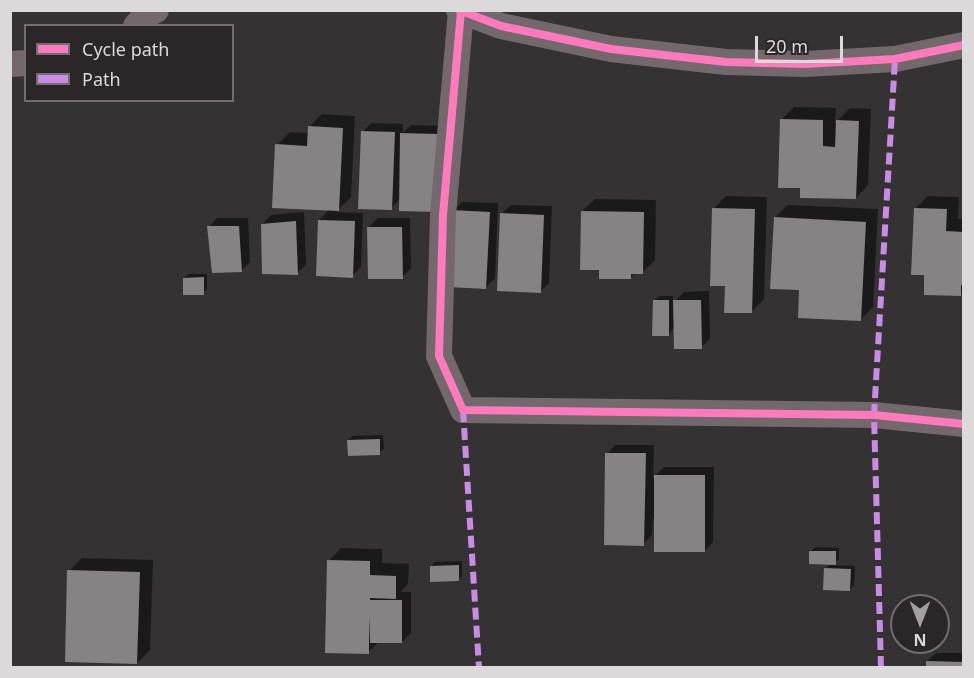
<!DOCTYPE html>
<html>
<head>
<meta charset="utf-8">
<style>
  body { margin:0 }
  #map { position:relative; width:974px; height:678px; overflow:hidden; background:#343233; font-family:"Noto Sans",sans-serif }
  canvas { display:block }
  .frame { position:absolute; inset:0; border:12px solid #dcd9da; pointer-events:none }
  .legend { position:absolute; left:24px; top:24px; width:210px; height:78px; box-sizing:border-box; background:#2b2728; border:2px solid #726e6f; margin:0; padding:8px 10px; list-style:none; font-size:18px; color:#dcd9da }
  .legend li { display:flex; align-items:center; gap:12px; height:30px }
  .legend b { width:30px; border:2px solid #726e6f }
  .north { position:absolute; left:890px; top:594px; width:60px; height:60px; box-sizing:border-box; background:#2b2728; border:2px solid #726e6f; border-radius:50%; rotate:180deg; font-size:16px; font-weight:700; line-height:24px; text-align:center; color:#dcd9da }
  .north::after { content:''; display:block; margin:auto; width:21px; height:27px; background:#a19fa0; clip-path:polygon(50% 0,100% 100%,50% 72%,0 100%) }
  .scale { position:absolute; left:755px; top:36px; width:88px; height:27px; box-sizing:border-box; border:3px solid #dcd9da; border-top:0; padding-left:8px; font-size:18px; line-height:21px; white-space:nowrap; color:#dcd9da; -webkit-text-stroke:4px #2b2728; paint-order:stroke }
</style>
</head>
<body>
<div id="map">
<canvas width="974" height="678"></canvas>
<div class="frame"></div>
<ul class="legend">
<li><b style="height:8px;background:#fd7abc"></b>Cycle path</li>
<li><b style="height:8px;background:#ca8be6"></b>Path</li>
</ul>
<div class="north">N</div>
<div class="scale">20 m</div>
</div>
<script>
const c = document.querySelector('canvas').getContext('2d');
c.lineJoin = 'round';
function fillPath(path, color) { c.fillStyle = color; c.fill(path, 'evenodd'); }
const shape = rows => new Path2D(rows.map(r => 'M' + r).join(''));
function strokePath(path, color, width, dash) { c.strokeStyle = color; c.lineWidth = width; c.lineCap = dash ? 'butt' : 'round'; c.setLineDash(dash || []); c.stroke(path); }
const shadow = shape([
  [794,107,836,108,835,123,850,108,871,109,868,185,856,198,802,187,781,120],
  [322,114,355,116,351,197,336,212,363,213,361,267,352,276,319,220,330,209,277,145,290,132,309,133,309,127],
  [372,123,403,124,403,133,411,125,447,126,401,198,391,208,363,131],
  [726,196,767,197,764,299,751,312,727,285,713,209],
  [928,196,959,197,958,219,964,219,964,291,960,295,926,274,915,209],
  [595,199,656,200,655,260,642,273,635,273,630,278,601,269,582,211],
  [462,202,498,203,495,278,486,287,453,211],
  [511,205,552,206,549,283,540,292,502,213],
  [788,205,878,209,873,307,860,320,801,289,775,217],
  [304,212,306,265,297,273,262,224,271,215],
  [217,218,248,218,250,262,242,270,209,227],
  [378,218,410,218,411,268,402,277,369,227],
  [189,274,207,274,207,289,203,293,184,278],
  [709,291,710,339,701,347,675,327,668,335,655,300,659,296,673,296,673,303,684,292],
  [383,435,384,449,379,453,348,440,352,436],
  [615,445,654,445,653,478,664,467,714,467,713,542,704,551,655,518,653,518,652,535,643,544,607,454],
  [815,547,839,548,839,559,833,565,855,566,854,585,850,590,825,569,832,563,811,551],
  [341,548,382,549,382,563,409,564,408,584,401,592,411,592,411,633,402,642,379,642,368,652,329,561],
  [82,558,153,560,150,650,137,663,69,571],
  [462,561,462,576,458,580,431,566,435,562],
  [936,653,964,653,964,668,927,661]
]);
const building = shape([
  [780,119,823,120,823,146,835,147,836,120,859,121,856,199,800,198,800,188,778,188],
  [308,126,343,128,339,211,272,208,275,144,307,146],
  [361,131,395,132,392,210,358,209],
  [400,133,438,134,437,212,399,211],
  [712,208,755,209,752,313,724,313,725,286,710,286],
  [914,208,947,209,946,231,964,232,964,285,961,285,961,296,924,295,924,275,911,275],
  [451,210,490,212,486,289,448,287],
  [581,211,644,212,643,274,631,274,631,279,599,279,599,270,580,270],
  [500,213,544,215,541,293,497,291],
  [774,217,866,222,861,321,798,318,799,290,770,289],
  [318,220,355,221,353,278,316,276],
  [296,221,298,275,262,274,261,224],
  [207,226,239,226,242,272,212,273],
  [367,227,402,227,403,279,368,279],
  [204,277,204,295,183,295,183,278],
  [653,300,669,300,669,336,652,336],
  [673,300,701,300,702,349,674,349],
  [380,439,380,455,348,456,347,440],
  [605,453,646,453,644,546,604,545],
  [654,475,705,475,705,552,654,552],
  [809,551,836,551,836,565,809,564],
  [327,560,370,561,370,575,396,576,396,599,370,598,370,600,402,600,402,643,370,643,369,615,369,654,325,653],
  [459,565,459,581,430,582,430,566],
  [824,568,851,569,850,591,823,590],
  [67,570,140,572,137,664,65,662],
  [926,661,964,662,964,668,926,668]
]);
const street = shape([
  [459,10,501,26,611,49,726,62,805,64,895,59,964,45],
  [461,11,443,215,439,356,463,410,874,415,964,424],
  [136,26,146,15,156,10],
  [10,64,26,63]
]);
const quiet = shape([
  [463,410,479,668],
  [881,668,874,415,895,59]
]);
const cycleway = shape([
  [459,10,501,26,611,49,726,62,805,64,895,59,964,45],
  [461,11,443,215,439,356,463,410,874,415,964,424]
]);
fillPath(shadow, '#0007');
fillPath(building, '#858384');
strokePath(street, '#73686b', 26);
strokePath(quiet, '#ca8be6', 6, [12, 6]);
strokePath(cycleway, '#fd7abc', 8);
</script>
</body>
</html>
